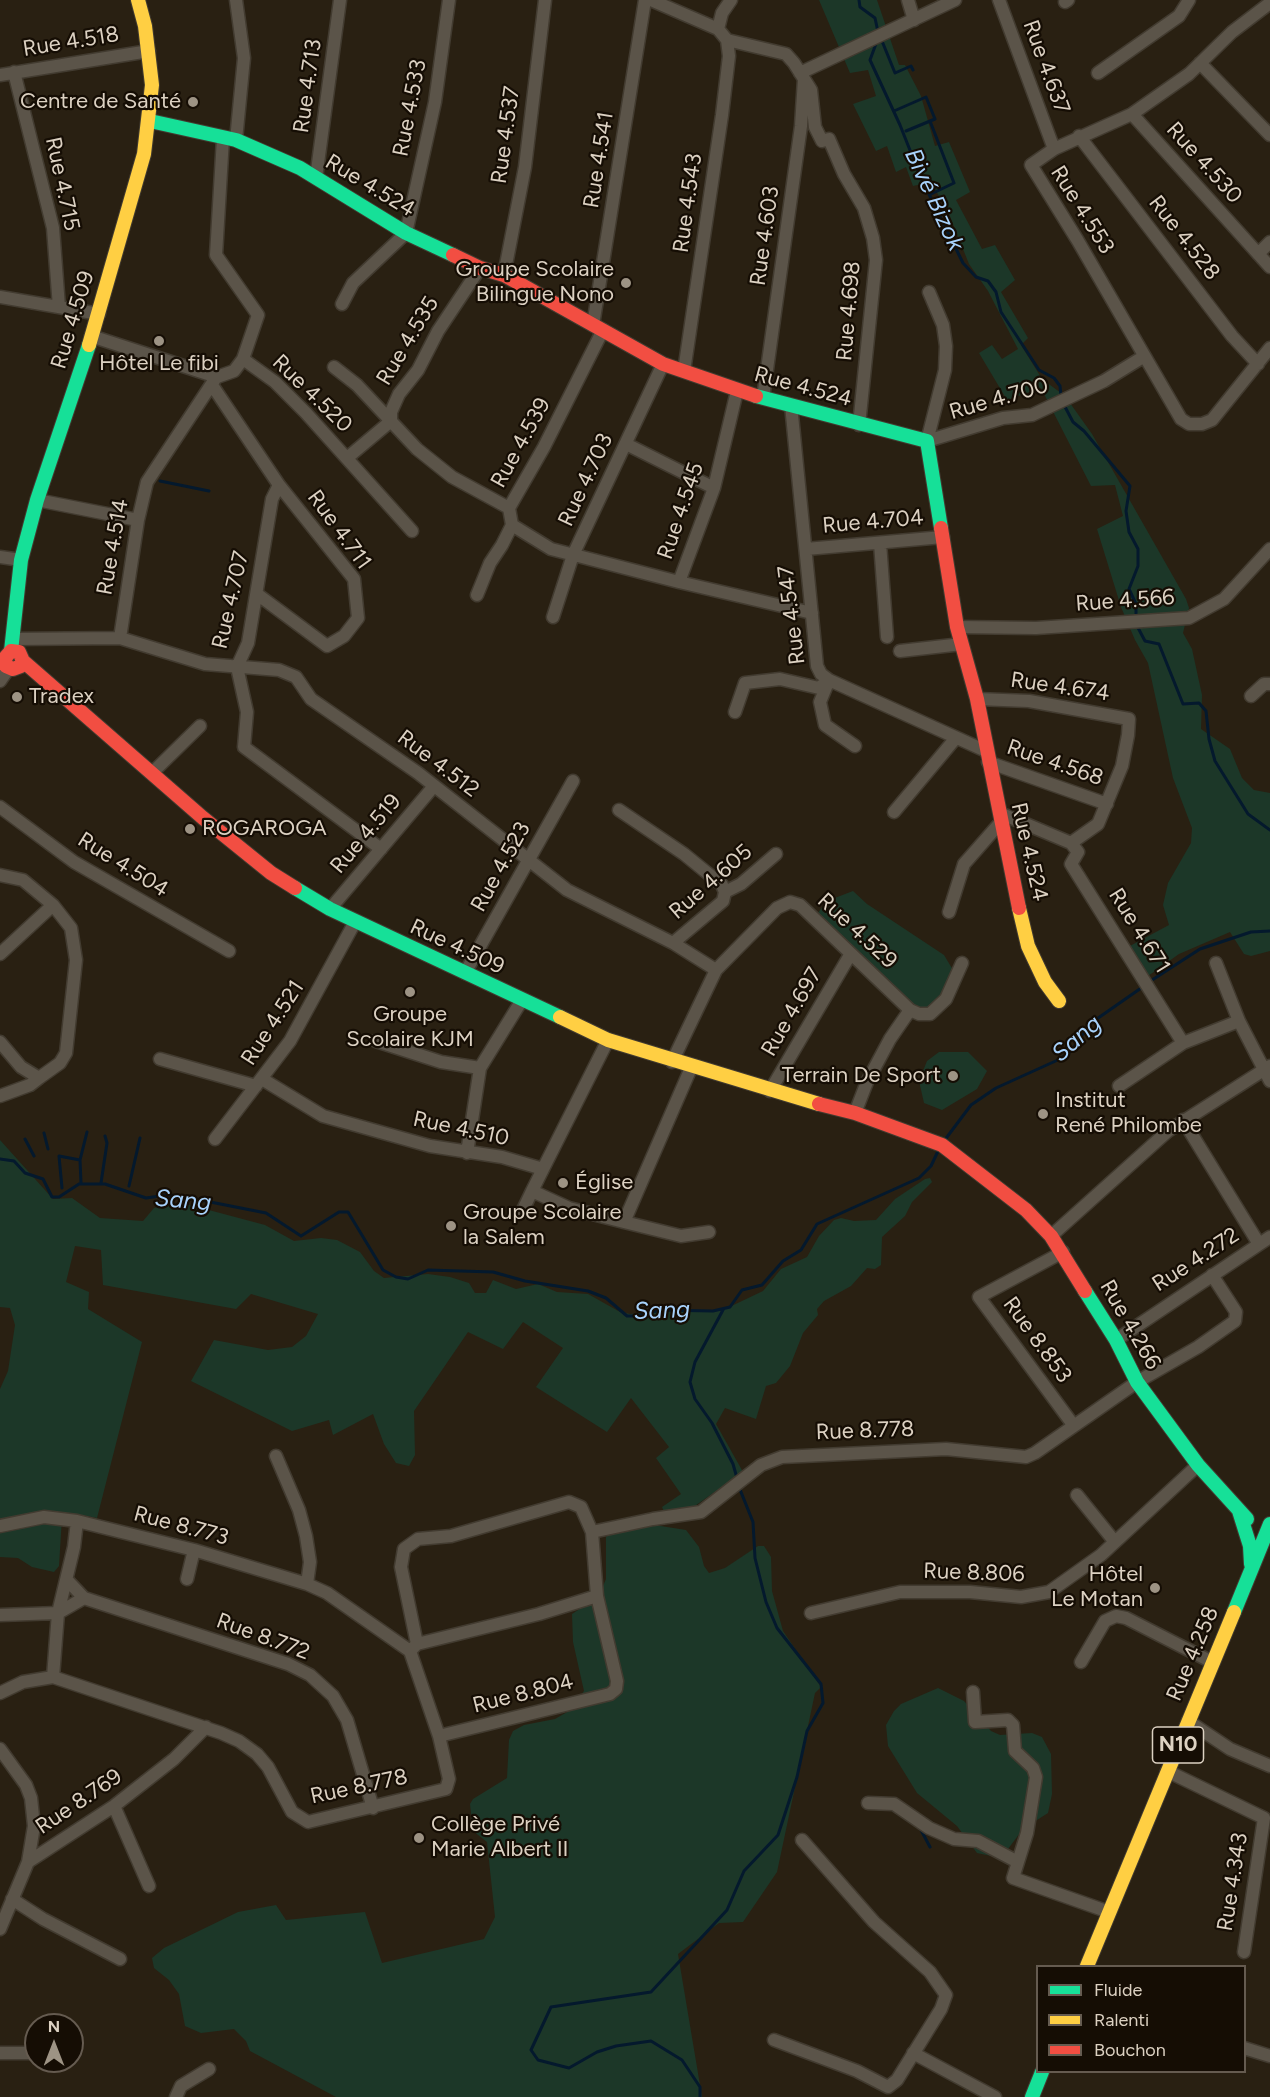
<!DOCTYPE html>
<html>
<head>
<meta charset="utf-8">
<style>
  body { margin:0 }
  #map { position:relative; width:1270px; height:2097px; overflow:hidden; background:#292012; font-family:Figtree,sans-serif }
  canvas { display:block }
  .legend { position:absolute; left:1036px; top:1965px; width:210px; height:108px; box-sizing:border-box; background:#150d04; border:2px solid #655b50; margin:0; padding:8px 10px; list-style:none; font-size:18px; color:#dcd1c2 }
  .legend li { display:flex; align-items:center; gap:12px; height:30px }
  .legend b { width:30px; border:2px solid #655b50 }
  .north { position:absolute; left:24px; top:2013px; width:60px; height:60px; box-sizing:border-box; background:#150d04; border:2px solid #655b50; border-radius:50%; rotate:0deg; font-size:16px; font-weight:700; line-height:24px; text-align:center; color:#dcd1c2 }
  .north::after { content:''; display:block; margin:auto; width:21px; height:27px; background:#9d9384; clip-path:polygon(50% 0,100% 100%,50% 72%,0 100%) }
</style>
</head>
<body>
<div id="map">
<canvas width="1270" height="2097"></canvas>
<ul class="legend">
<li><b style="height:8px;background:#16e098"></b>Fluide</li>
<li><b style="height:8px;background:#ffcf43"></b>Ralenti</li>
<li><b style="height:8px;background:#f24e42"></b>Bouchon</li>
</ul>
<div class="north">N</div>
</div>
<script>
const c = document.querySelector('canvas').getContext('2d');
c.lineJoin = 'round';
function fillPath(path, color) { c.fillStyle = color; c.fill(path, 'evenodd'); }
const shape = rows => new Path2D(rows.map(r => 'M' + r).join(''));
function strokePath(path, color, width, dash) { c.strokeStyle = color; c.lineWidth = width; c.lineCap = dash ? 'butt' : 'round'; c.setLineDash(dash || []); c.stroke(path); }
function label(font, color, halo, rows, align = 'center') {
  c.font = font + ' Figtree,sans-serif'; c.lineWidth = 4.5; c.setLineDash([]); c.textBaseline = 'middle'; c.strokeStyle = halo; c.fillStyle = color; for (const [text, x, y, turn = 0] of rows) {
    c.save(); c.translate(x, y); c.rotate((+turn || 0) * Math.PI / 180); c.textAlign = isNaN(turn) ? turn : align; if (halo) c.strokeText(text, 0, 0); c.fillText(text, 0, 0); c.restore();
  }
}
const green = shape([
  [819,0,877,0,899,65,905,65,921,96,935,146,949,142,970,192,956,200,982,249,995,245,1015,280,1001,292,1028,338,1021,345,1042,379,1065,396,1092,434,1186,599,1189,608,1183,633,1192,649,1202,695,1201,729,1230,749,1242,778,1254,790,1270,793,1270,951,1251,956,1244,954,1230,932,1179,954,1148,976,1128,947,1169,925,1163,905,1168,883,1191,843,1192,828,1173,778,1148,663,1135,640,1121,607,1097,529,1123,516,1115,485,1091,486,1041,388,1007,400,979,353,992,345,1002,359,1018,349,988,291,969,264,949,214,931,182,913,186,906,167,896,172,887,146,876,151,853,104,876,96,868,70,850,73],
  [853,891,867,904,944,955,953,970,946,989,933,1007,921,1010,903,997,817,914,827,901],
  [939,1052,968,1052,987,1071,977,1089,942,1110,924,1103,919,1081,927,1061],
  [0,1140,53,1199,72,1198,100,1218,143,1221,154,1208,165,1205,190,1205,265,1225,294,1241,321,1238,337,1240,360,1252,374,1271,384,1278,428,1274,450,1277,469,1283,475,1293,486,1293,493,1280,516,1289,538,1284,557,1292,588,1294,620,1312,630,1314,669,1310,721,1311,763,1291,781,1269,807,1257,819,1236,834,1220,841,1218,854,1221,876,1220,895,1199,925,1179,930,1178,932,1182,912,1202,905,1216,882,1237,881,1265,875,1269,867,1268,851,1286,824,1301,817,1309,818,1315,803,1333,790,1366,776,1383,766,1386,756,1419,725,1408,716,1424,743,1472,692,1508,665,1514,662,1507,681,1494,656,1458,669,1447,631,1398,607,1432,536,1387,563,1348,523,1322,503,1349,468,1332,414,1411,415,1455,409,1466,396,1463,384,1444,373,1414,333,1435,329,1420,292,1431,191,1381,214,1340,268,1350,292,1347,306,1336,318,1314,251,1294,236,1309,103,1285,101,1250,75,1246,66,1282,89,1292,88,1309,142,1342,97,1518,82,1515,62,1517,59,1566,54,1572,32,1567,18,1558,0,1557,0,1389,8,1371,15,1325,10,1308,0,1307],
  [648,1524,686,1530,699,1547,704,1566,709,1573,725,1568,758,1546,764,1546,771,1557,772,1591,783,1631,821,1687,815,1693,777,1872,743,1922,719,1923,678,1954,702,2097,336,2097,250,2051,246,2041,234,2029,201,2033,185,2026,179,1994,169,1980,154,1968,152,1958,164,1948,238,1912,276,1905,286,1920,365,1912,382,1963,484,1939,495,1917,487,1842,473,1831,470,1804,473,1799,507,1778,509,1740,513,1731,524,1725,555,1719,569,1711,584,1691,573,1642,572,1614,599,1596,606,1579,606,1537,615,1528],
  [938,1688,964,1701,991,1731,1000,1735,1032,1733,1042,1737,1051,1754,1052,1794,1048,1813,1023,1829,1005,1853,996,1857,977,1853,957,1826,917,1793,888,1746,886,1725,894,1711,901,1704]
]);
const stream = shape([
  [859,0,860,7,875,18,878,32],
  [877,41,870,60,900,125,921,178,963,263,976,277,988,281,996,292,1001,312,1039,370,1054,378,1060,386,1061,396],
  [882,41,895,73,911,66,913,70],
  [894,111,926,97,935,119,906,131],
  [930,121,954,183,931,194],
  [1063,403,1073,422,1084,431,1130,486,1126,511,1129,532,1138,549,1138,566,1129,589,1136,604,1136,618],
  [160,481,209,491],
  [1136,624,1145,641,1159,644,1183,704,1199,703,1206,711,1209,739,1215,761,1248,814,1270,830],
  [1149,982,1200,949,1251,932,1270,931],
  [44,1133,48,1149],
  [25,1139,34,1156],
  [944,1141,971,1105,996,1088,1060,1059,1071,1051,1091,1023,1144,986],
  [0,1159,14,1161,25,1173,43,1179,52,1197,59,1197,79,1184,105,1184,146,1198,167,1195,185,1197,266,1213,301,1236,339,1212,348,1212,383,1270,396,1277,408,1279,428,1270,493,1272,525,1281,588,1291,606,1298,627,1316,636,1316,660,1310,713,1311,730,1307,742,1290,762,1285,783,1261,801,1250,817,1224,919,1178,931,1166,939,1149],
  [81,1183,80,1160,87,1132],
  [101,1183,107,1143,105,1136],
  [129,1186,140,1138],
  [62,1188,59,1156,80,1160],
  [723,1310,695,1362,690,1382,695,1399,712,1423,733,1464,737,1478],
  [921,1830,930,1847],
  [700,2097,700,2087,682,2060,651,2041,616,2046,597,2052,569,2068,538,2060,531,2050,551,2007,651,1992,727,1910,744,1871,778,1835,797,1777,807,1731,823,1703,821,1684,777,1628,766,1602,755,1558,753,1522,739,1487]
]);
const street = shape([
  [651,0,718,29,727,40,786,54,794,63,811,90,815,127,822,141,829,139,844,174,864,208,873,238,876,260,859,425],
  [908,0,914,20],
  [999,0,1054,149],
  [1065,2,1068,0],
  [1270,3,1232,32,1189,74,1132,114,1054,149,1031,165,1078,241,1181,419,1189,424,1202,424,1212,420,1270,348],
  [718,29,722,13,731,0],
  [1200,63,1270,135],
  [14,72,53,228,59,307],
  [800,73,955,0],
  [1098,73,1179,16,1189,0],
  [0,75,149,51],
  [1132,114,1270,267],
  [1079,136,1232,336,1258,364],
  [223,138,216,255,258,315,243,359],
  [236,140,244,58,236,0],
  [316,178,340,0],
  [1258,254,1270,242],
  [504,275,525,167,545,0],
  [929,292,943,325,946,346,945,370,927,441,1003,418,1032,415,1104,381,1143,357],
  [0,297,99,314],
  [342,304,353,283,406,233,435,102,449,0],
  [593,325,645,0],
  [91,336,217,377,234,371,243,359,275,382,306,413,412,531],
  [334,367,357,385,417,449,452,477,509,508,544,447,603,330],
  [684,371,722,115,729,56,727,40],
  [212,385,279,485,272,499,248,643,237,667,247,712,244,747,381,849],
  [737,391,714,488,679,582,812,613],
  [763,398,801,126,804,79],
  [791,405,817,666,821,674,829,680,986,751],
  [626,444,714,488],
  [347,458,391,421,391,412,399,394,418,370,438,331,480,268],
  [37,500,138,520],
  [509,508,512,525,551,549,679,582],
  [880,543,887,637],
  [806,549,943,537],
  [0,557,21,560],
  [257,594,327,646,344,636,358,618,354,579,279,485],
  [477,595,490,563,502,545,512,525],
  [553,617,573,555,663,364],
  [957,627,1036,628,1189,618,1224,599,1270,549],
  [120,638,205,664,279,670,296,677,311,699,418,773,567,890,673,943,716,970],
  [13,639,120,638,138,520,147,482,215,379],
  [900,651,962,644],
  [0,681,9,668],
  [1251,696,1264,684,1270,684],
  [735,712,745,683,780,679,819,688,829,680,820,702,825,725,855,746],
  [988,762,1107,804],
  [152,773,200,726],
  [0,807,74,862,229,951],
  [619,810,684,854,722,885,725,892],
  [894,812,955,739],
  [1071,843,1078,852,1071,864,1183,1043],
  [0,875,23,880,53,905,71,928,76,960,66,1053,60,1063,39,1078,21,1067,0,1042],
  [330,909,434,786],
  [949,912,964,864,1000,823,1002,814,1071,843,1098,824,1122,766,1128,735,1129,719,1029,701,977,699],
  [673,943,723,901,725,892,741,884,776,854],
  [0,954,53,905],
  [1216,963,1239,1021,1270,1081],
  [465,973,573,781],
  [376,1041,441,1062,480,1068],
  [160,1059,256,1086],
  [672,1062,716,970,777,908,790,902,800,905,910,1010],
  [691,1068,624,1222,681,1236,709,1232],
  [262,1079,323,1116,430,1146,502,1157,543,1169,532,1191,569,1208,624,1222],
  [1119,1086,1183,1043,1239,1021],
  [770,1091,850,955],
  [0,1096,30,1085,39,1078],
  [855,1113,867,1082,890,1039,910,1010,919,1014,930,1014,946,999,962,963],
  [1183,1120,1259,1244],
  [215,1139,290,1041,355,922],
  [467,1153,480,1068,522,1000],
  [543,1169,608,1040],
  [522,1212,532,1191],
  [1051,1236,1168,1131,1270,1066],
  [1063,1252,979,1297,1074,1426],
  [1116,1340,1270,1237],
  [276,1456,299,1510,306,1536,310,1562,307,1584],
  [1077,1495,1115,1542],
  [0,1526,44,1517,77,1521],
  [187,1579,194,1550],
  [67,1580,84,1598,288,1664,310,1675,333,1696,347,1720,373,1808],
  [811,1613,900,1592,970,1592,1021,1597,1049,1592,1101,1555,1198,1465],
  [0,1615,58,1613,84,1598],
  [417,1644,539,1614,597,1596,592,1532,653,1519,701,1512,761,1465,782,1457,946,1449,1026,1457,1035,1453,1137,1382,1198,1347,1235,1321,1236,1312,1212,1275],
  [1081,1662,1105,1621,1116,1616,1126,1618,1212,1662],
  [53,1677,58,1613,74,1547,77,1521,194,1550,307,1584,327,1593,410,1651],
  [973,1692,975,1722,1008,1720,1013,1725,1015,1751,1033,1768,1036,1777,1027,1833,1013,1878,1109,1912],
  [0,1693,23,1682,53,1677,221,1733,239,1741,257,1754,268,1767,292,1812,308,1822,446,1789,449,1779,439,1736,410,1651,417,1644,401,1567,404,1549,418,1539,451,1536,569,1502,581,1507,592,1532],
  [1188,1721,1230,1749,1270,1766],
  [439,1736,610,1694,616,1689,617,1681,597,1596],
  [0,1749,26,1785,31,1798,34,1826,28,1862],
  [1167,1771,1264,1818,1244,1952],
  [868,1803,894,1804,929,1828,954,1839,978,1841,1016,1861],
  [114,1806,149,1886],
  [12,1899,43,1919,120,1959],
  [0,1929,28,1862,114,1806,174,1759,206,1727],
  [774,2040,857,2071,888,2087,897,2080,941,2009,946,1995,930,1972,874,1922,802,1840],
  [1244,2048,1270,2056],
  [0,2053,36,2053],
  [913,2053,995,2097],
  [176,2097,181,2086,209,2069]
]);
const fast = shape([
  [150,121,236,140,300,168,406,233,453,255],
  [756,396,927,441,941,528],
  [11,651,21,560,37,500,89,345],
  [295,888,330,909,560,1017],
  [1085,1291,1116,1340,1137,1382,1198,1465,1247,1519],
  [1239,1511,1250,1546,1251,1564],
  [1234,1612,1270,1524],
  [1032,2097,1042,2072]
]);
const slow = shape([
  [89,345,144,154,152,85,145,26,138,0],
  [1019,908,1028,946,1045,982,1059,1001],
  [560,1017,608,1040,819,1104],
  [1087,1966,1234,1612]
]);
const jam = shape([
  [453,255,480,268,504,275,663,364,756,396],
  [941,528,957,627,977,699,1019,908],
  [23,661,21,666,13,669,6,666,5,658,11,651,19,652,23,661,203,818,271,873,295,888],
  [819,1104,855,1113,942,1145,1026,1210,1051,1236,1085,1291]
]);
const markers = [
  [193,102,6,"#9d9384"],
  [626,283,6,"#9d9384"],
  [159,341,6,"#9d9384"],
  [17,697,6,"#9d9384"],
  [190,829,6,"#9d9384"],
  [410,992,6,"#9d9384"],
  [953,1076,6,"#9d9384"],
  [1043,1114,6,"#9d9384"],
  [563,1183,6,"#9d9384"],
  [451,1226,6,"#9d9384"],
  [1155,1588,6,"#9d9384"],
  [419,1838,6,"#9d9384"]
];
const shields = [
  [1178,1745,51]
];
const shieldNames = [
  ["N10",1178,1745]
];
const streetNames = [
  ["Rue 4.518",71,42,-9],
  ["Rue 4.637",1046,67,70],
  ["Rue 4.713",308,86,-82],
  ["Rue 4.533",410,108,-79],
  ["Rue 4.537",506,135,-82],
  ["Rue 4.541",599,160,-81],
  ["Rue 4.530",1204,163,48],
  ["Rue 4.715",62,184,78],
  ["Rue 4.524",370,186,31],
  ["Rue 4.543",688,203,-82],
  ["Rue 4.553",1082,210,58],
  ["Rue 4.603",765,236,-82],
  ["Rue 4.528",1184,238,52],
  ["Rue 4.698",849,311,-85],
  ["Rue 4.509",73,320,-73],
  ["Rue 4.535",408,341,-59],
  ["Rue 4.524",803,387,15],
  ["Rue 4.520",312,394,44],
  ["Rue 4.700",999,399,-16],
  ["Rue 4.539",521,443,-61],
  ["Rue 4.703",586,480,-65],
  ["Rue 4.545",681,511,-71],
  ["Rue 4.704",873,522,-5],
  ["Rue 4.711",339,530,54],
  ["Rue 4.514",113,547,-80],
  ["Rue 4.707",231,600,-77],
  ["Rue 4.566",1125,601,-4],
  ["Rue 4.547",792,615,-97],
  ["Rue 4.674",1060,687,8],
  ["Rue 4.568",1055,763,19],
  ["Rue 4.512",438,764,37],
  ["Rue 4.519",366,834,-50],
  ["Rue 4.524",1029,852,77],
  ["Rue 4.504",123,865,32],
  ["Rue 4.523",501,867,-61],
  ["Rue 4.605",711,882,-41],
  ["Rue 4.529",857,931,43],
  ["Rue 4.671",1139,931,58],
  ["Rue 4.509",457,947,25],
  ["Rue 4.697",792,1012,-60],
  ["Rue 4.521",273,1023,-57],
  ["Rue 4.510",461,1129,12],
  ["Rue 4.272",1196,1260,-33],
  ["Rue 4.266",1130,1325,60],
  ["Rue 8.853",1037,1340,54],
  ["Rue 8.778",865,1431,-2],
  ["Rue 8.773",181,1526,15],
  ["Rue 8.806",974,1573,2],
  ["Rue 8.772",263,1637,20],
  ["Rue 4.258",1193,1654,-67],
  ["Rue 8.804",523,1694,-14],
  ["Rue 8.778",359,1787,-12],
  ["Rue 8.769",79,1802,-34],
  ["Rue 4.343",1233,1882,-81]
];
const poiNames = [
  ["Centre de Santé",181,102,"right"],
  ["Groupe Scolaire",614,270,"right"],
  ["Bilingue Nono",614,295,"right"],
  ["Hôtel Le fibi",159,364,"center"],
  ["Tradex",29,697],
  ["ROGAROGA",202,829],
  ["Groupe",410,1015,"center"],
  ["Scolaire KJM",410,1040,"center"],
  ["Terrain De Sport",941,1076,"right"],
  ["Institut",1055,1101],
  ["René Philombe",1055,1126],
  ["Église",575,1183],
  ["Groupe Scolaire",463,1213],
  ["la Salem",463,1238],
  ["Hôtel",1143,1575,"right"],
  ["Le Motan",1143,1600,"right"],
  ["Collège Privé",431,1825],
  ["Marie Albert II",431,1850]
];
const waterNames = [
  ["Bivé Bizok",934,200,65],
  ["Sang",1077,1039,-41],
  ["Sang",183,1201,5],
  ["Sang",662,1311,-2]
];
fillPath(green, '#1c3728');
strokePath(stream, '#04192d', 3);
strokePath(street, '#423b30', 15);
strokePath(fast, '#423b30', 16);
strokePath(slow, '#423b30', 16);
strokePath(jam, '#423b30', 16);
strokePath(street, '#5b5449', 12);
strokePath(fast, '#16e098', 14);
strokePath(slow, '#ffcf43', 14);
strokePath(jam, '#f24e42', 14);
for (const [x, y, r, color] of markers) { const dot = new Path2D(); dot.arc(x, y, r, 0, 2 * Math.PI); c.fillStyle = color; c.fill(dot); strokePath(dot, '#150d04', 2); }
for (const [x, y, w] of shields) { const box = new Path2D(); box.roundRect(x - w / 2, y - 18, w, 36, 4.5); c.fillStyle = '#150d04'; c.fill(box); strokePath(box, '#dcd1c2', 1.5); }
label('bold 21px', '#dcd1c2', null, shieldNames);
label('22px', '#dcd1c2', '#150d04', streetNames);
label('22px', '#dcd1c2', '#150d04', poiNames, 'left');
label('italic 24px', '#a8d2fb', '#150d04', waterNames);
</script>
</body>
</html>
